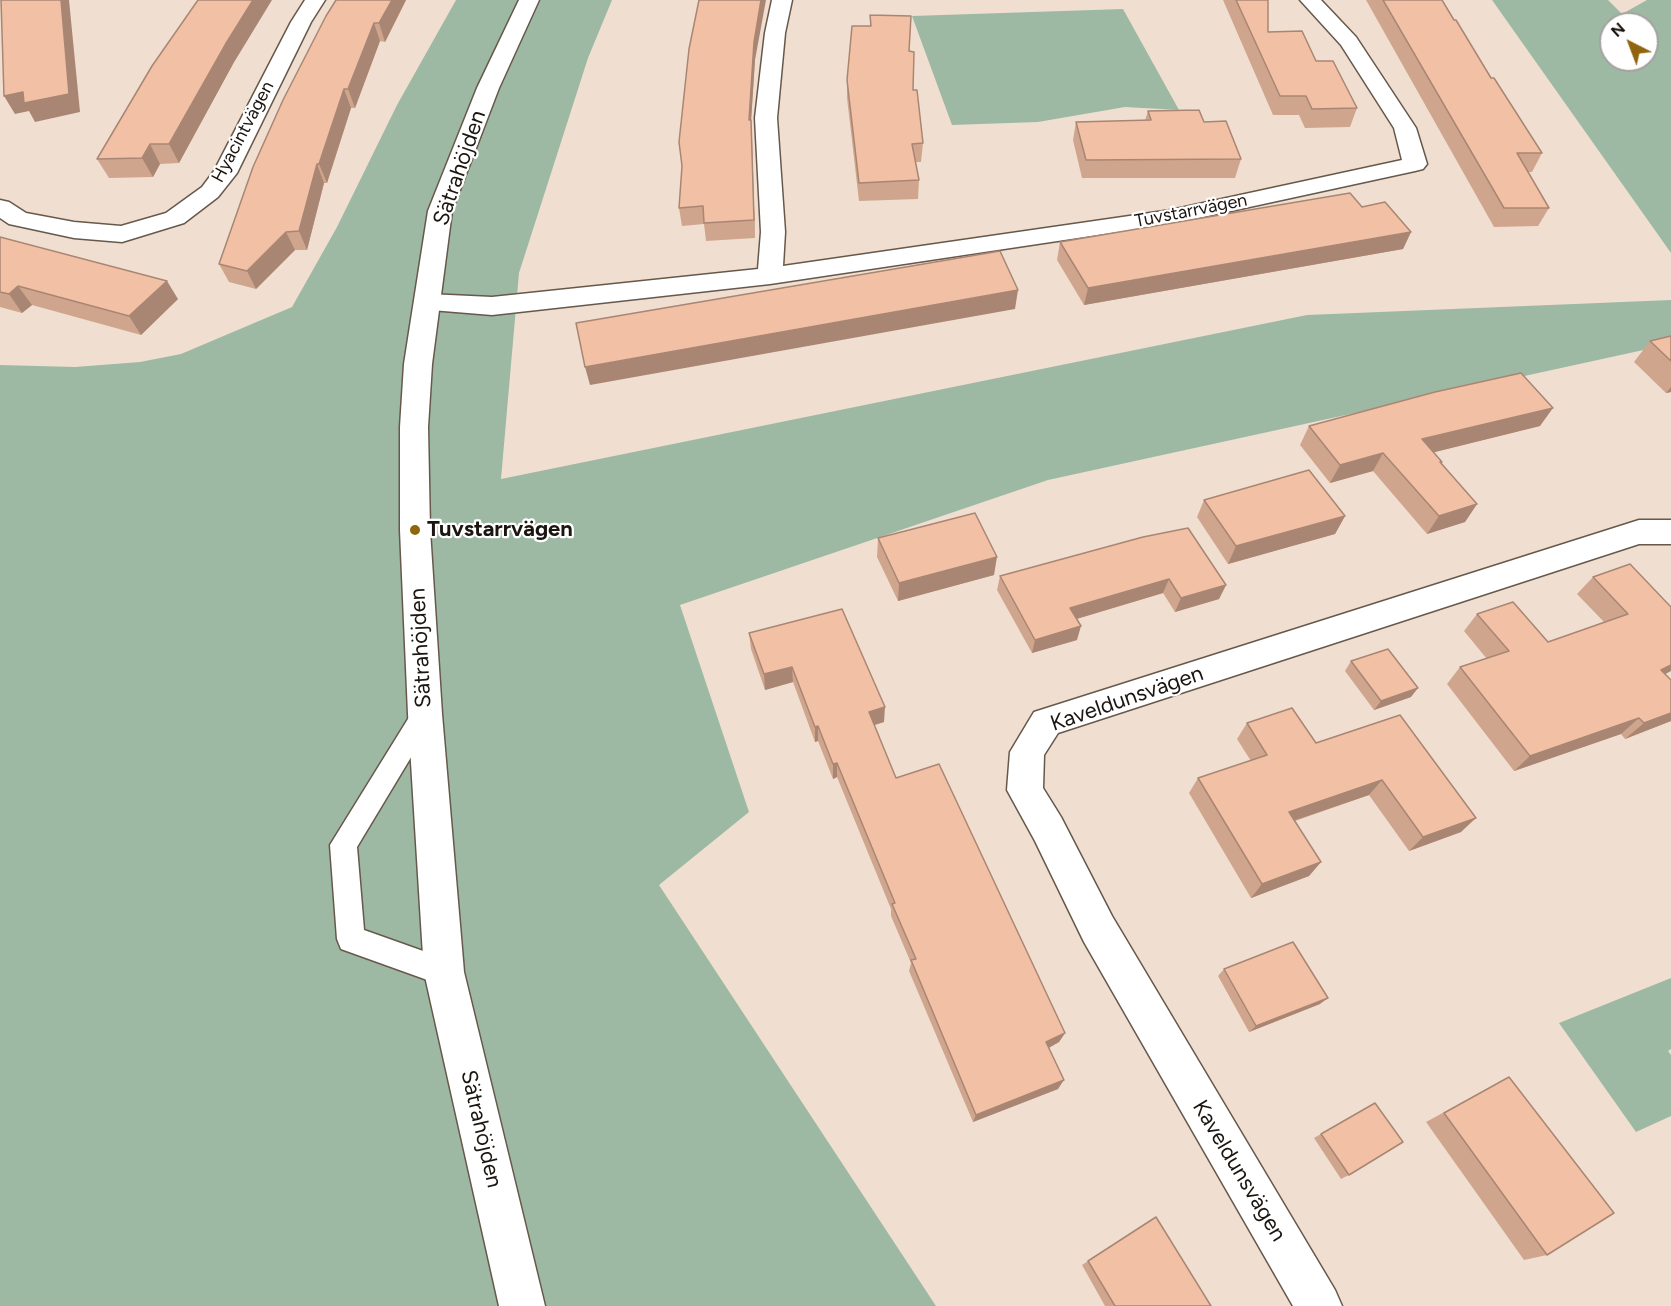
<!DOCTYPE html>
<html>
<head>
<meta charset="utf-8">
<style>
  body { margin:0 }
  #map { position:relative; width:1671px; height:1306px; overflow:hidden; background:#f0dfd0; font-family:Figtree,sans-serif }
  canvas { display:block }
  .north { position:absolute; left:1599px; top:12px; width:60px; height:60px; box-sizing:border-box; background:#fff; border:2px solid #a4a19f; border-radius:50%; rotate:318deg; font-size:16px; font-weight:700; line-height:24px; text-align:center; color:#1b1510 }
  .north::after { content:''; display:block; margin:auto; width:21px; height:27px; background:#91640e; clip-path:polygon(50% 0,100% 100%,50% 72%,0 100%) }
</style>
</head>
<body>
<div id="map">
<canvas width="1671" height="1306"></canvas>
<div class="north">N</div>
</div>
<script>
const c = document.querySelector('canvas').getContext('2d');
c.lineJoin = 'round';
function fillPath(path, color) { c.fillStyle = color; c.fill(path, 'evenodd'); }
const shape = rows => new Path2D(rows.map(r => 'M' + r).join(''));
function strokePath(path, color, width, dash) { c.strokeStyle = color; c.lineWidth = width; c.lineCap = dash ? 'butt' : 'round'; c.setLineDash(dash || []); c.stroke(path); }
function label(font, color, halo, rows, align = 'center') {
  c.font = font + ' Figtree,sans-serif'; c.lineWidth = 4.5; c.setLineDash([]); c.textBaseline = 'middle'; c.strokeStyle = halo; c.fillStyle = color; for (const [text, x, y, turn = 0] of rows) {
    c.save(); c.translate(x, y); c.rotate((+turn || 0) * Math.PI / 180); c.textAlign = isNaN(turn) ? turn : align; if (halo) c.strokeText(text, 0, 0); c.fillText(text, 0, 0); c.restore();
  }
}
const green = shape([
  [456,0,612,0,588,58,519,273,501,479,1307,315,1671,300,1671,344,1048,480,680,605,749,812,659,885,936,1306,0,1306,0,365,75,367,140,362,181,354,292,307,337,227,397,105],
  [1492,0,1608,0,1622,14,1647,0,1671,0,1671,253],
  [1611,24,1647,24,1647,60,1611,60],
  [1123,9,1179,110,1125,107,1038,122,952,125,912,16],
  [1671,978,1671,1049,1668,1051,1671,1055,1671,1116,1636,1132,1559,1023]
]);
const service = shape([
  [425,703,434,706,437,714,357,847,364,930,454,962,458,972,454,982,444,986,341,949,337,939,330,845,416,706,425,703]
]);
const minor = shape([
  [305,0,325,0,311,22,237,173,218,197,184,223,122,242,74,238,9,224,0,218,0,200,9,202,26,213,74,222,121,226,166,213,202,187,214,171,291,22,305,0],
  [772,0,792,0,785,33,777,118,785,232,783,266,1171,210,1402,160,1394,128,1341,45,1300,0,1321,0,1356,37,1416,128,1427,164,1423,169,1415,171,1171,224,770,284,492,315,419,309,415,303,419,297,428,294,492,297,758,269,761,232,755,118,765,33,772,0],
  [1639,520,1671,520,1671,544,1639,544,1058,733,1044,755,1043,788,1061,817,1112,916,1335,1290,1342,1306,1293,1306,1084,942,1035,841,1007,790,1010,752,1034,712,1639,520]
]);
const tertiary = shape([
  [519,0,539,0,499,88,452,211,432,364,428,427,430,530,442,714,464,972,545,1306,499,1306,424,972,408,714,400,530,400,427,404,364,428,211,477,88,519,0]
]);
const wall = shape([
  [336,0,406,0,385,42,380,41,355,108,351,108,327,183,324,183,307,250,295,250,256,289,229,282,219,264],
  [1223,0,1268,0,1268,32,1316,61,1357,108,1350,127,1305,128,1299,115,1273,115],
  [1366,0,1442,0,1491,78,1542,153,1532,172,1528,172,1549,208,1538,226,1494,227],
  [870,15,909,51,913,90,923,143,921,162,915,162,919,180,918,199,859,201,847,98,847,80,870,26],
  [755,60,751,120,755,238,706,241,704,224,682,226,679,208,682,169,679,142],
  [233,64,179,163,160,164,153,177,109,178,97,159],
  [1148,111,1204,122,1241,159,1235,178,1082,178,1073,140,1076,122,1145,120],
  [1362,207,1411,232,1403,249,1084,305,1057,260,1060,242],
  [0,237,178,299,141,335,32,305,22,313,0,307],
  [1671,336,1671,392,1666,393,1634,362,1650,341],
  [1309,426,1540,426,1434,452,1441,463,1477,504,1465,522,1427,534,1373,471,1330,483,1300,445],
  [1204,500,1345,516,1335,534,1228,564,1197,517],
  [1188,528,1226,585,1219,599,1175,612,1163,593,1077,619,1077,640,1032,653,997,590,1000,576],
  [878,538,994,575,898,601,877,557],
  [1630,564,1665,674,1671,721,1625,739,1621,734,1514,771,1447,684,1460,667,1487,659,1464,631,1477,614,1548,642,1604,622,1577,594,1593,577],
  [749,633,884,722,874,725,896,778,1065,1033,1059,1042,1049,1048,1058,1089,973,1122,909,971,911,963,891,916,891,909,837,777,833,779,818,741,815,742,793,682,765,690,751,649],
  [1351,661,1411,697,1374,710,1345,671],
  [1400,715,1461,832,1409,851,1369,795,1295,821,1321,862,1309,876,1251,898,1189,793,1198,778,1251,761,1237,739,1247,723,1316,743],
  [1224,969,1320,1004,1249,1032,1218,976],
  [1509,1077,1547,1255,1524,1260,1426,1122],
  [1375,1103,1349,1175,1341,1179,1314,1138],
  [1156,1217,1211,1306,1105,1306,1082,1265]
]);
const shadedWall = shape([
  [61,0,69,0,80,112,35,122,29,111,15,114,4,96,23,92],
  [253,0,272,0,233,64,179,163,169,144,225,45],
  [392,0,406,0,385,42,379,23],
  [761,0,766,0,755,60,750,138,749,120,754,42],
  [374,23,380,41,355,108,348,89],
  [344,89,351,108,327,183,319,164],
  [751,120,752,138,755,238,754,220],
  [150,144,160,164,153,177,142,158],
  [317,164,324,183,307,250,299,231],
  [286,232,295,250,256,289,247,271],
  [1411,232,1403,249,1084,305,1088,288],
  [167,281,178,299,141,335,129,316],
  [18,286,32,305,22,313,9,294],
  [1018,290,1015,309,590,385,585,367],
  [1671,387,1671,392,1666,393],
  [1553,408,1540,426,1411,458,1422,439],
  [1383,453,1373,471,1330,483,1340,465],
  [1477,504,1465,522,1427,534,1439,516],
  [1345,516,1335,534,1228,564,1236,546],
  [997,557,994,575,898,601,899,583],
  [1169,579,1163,593,1066,622,1070,608],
  [1226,585,1219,599,1175,612,1181,598],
  [1081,626,1077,640,1032,653,1035,640],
  [1671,665,1671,671,1643,686,1661,670],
  [792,667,793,682,765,690,764,674],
  [1418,688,1411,697,1374,710,1381,701],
  [885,707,884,722,868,727,869,712],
  [1671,713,1671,721,1625,739,1644,723],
  [1639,718,1621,734,1514,771,1530,756],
  [818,726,818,741,815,742,815,727],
  [837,763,837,777,833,779,833,764],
  [1382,780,1369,795,1278,826,1289,812],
  [1476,818,1461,832,1409,851,1423,837],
  [1321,862,1309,876,1251,898,1262,884],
  [1328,998,1320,1004,1249,1032,1256,1026],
  [1065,1033,1059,1042,1041,1052,1046,1042],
  [1064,1080,1058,1089,973,1122,976,1115]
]);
const building = shape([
  [1,0,61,0,69,94,24,103,23,92,4,96,1,0],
  [198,0,253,0,225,45,169,144,150,144,142,158,97,159,152,66,198,0],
  [336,0,392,0,379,23,374,23,348,89,344,89,319,164,317,164,299,231,286,232,247,271,219,264,253,167,283,100,326,16,336,0],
  [699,0,761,0,754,42,749,120,751,120,754,220,704,223,703,206,679,208,682,166,679,142,689,49,699,0],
  [1236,0,1268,0,1268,32,1302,31,1316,61,1333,61,1357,108,1312,109,1306,96,1280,96,1236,0],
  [1383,0,1442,0,1454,20,1456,20,1491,78,1494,78,1542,153,1517,153,1549,208,1504,208,1383,0],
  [870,15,911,16,909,51,914,52,913,90,917,90,923,143,912,144,919,180,859,183,847,80,852,26,871,26,870,15],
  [1199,110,1204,122,1226,121,1241,159,1086,160,1076,122,1151,120,1148,111,1199,110],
  [1350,193,1362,207,1385,202,1411,232,1088,288,1060,242,1350,193],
  [0,237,167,281,129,316,18,286,9,294,0,292,0,237],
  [1000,251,1018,290,585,367,576,323,1000,251],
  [1671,336,1671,361,1650,341,1671,336],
  [1521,373,1553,408,1422,439,1442,462,1440,462,1477,504,1439,516,1383,453,1340,465,1309,426,1435,392,1521,373],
  [1309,470,1345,516,1236,546,1204,500,1309,470],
  [975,513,997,557,899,583,878,538,975,513],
  [1188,528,1226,585,1181,598,1169,579,1070,608,1081,626,1035,640,1000,576,1143,537,1188,528],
  [1630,564,1671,607,1671,665,1661,670,1671,680,1671,713,1644,723,1639,718,1530,756,1460,667,1509,651,1477,614,1513,602,1548,642,1628,614,1593,577,1630,564],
  [842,609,885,707,869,712,896,778,939,764,1065,1033,1046,1042,1064,1080,976,1115,911,960,916,959,892,904,895,903,837,763,833,764,818,726,815,727,792,667,764,674,749,633,842,609],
  [1388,649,1418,688,1381,701,1351,661,1388,649],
  [1292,708,1316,743,1400,715,1476,818,1423,837,1382,780,1289,812,1321,862,1262,884,1198,778,1267,755,1247,723,1292,708],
  [1293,942,1328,998,1256,1026,1224,969,1293,942],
  [1509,1077,1614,1213,1547,1255,1444,1113,1509,1077],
  [1375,1103,1403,1142,1349,1175,1321,1134,1375,1103],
  [1156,1217,1211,1306,1115,1306,1088,1261,1156,1217]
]);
const markers = [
  [415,530,6,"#91640e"]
];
const farStreetnames = [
  ["Hyacintvägen",243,132,-62],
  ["Tuvstarrvägen",1191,211,-11]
];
const streetNames = [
  ["Sätrahöjden",460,168,-71],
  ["Sätrahöjden",421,648,-93],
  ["Kaveldunsvägen",1127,699,-19],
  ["Sätrahöjden",481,1129,77],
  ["Kaveldunsvägen",1239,1171,59]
];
const poiNames = [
  ["Tuvstarrvägen",427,530]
];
fillPath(green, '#9eb9a3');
strokePath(service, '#66584b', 3);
strokePath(minor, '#66584b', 3);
strokePath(tertiary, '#66584b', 3);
fillPath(service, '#fff');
fillPath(minor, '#fff');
fillPath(tertiary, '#fff');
fillPath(wall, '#d0a58d');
fillPath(shadedWall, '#a98673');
fillPath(building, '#f2c0a4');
strokePath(building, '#a98673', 1.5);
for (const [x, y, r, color] of markers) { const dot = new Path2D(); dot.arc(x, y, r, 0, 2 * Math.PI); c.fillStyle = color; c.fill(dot); strokePath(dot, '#fff', 2); }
label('18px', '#1b1510', '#fff', farStreetnames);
label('22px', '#1b1510', '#fff', streetNames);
label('bold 22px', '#1b1510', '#fff', poiNames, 'left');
</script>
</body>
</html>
